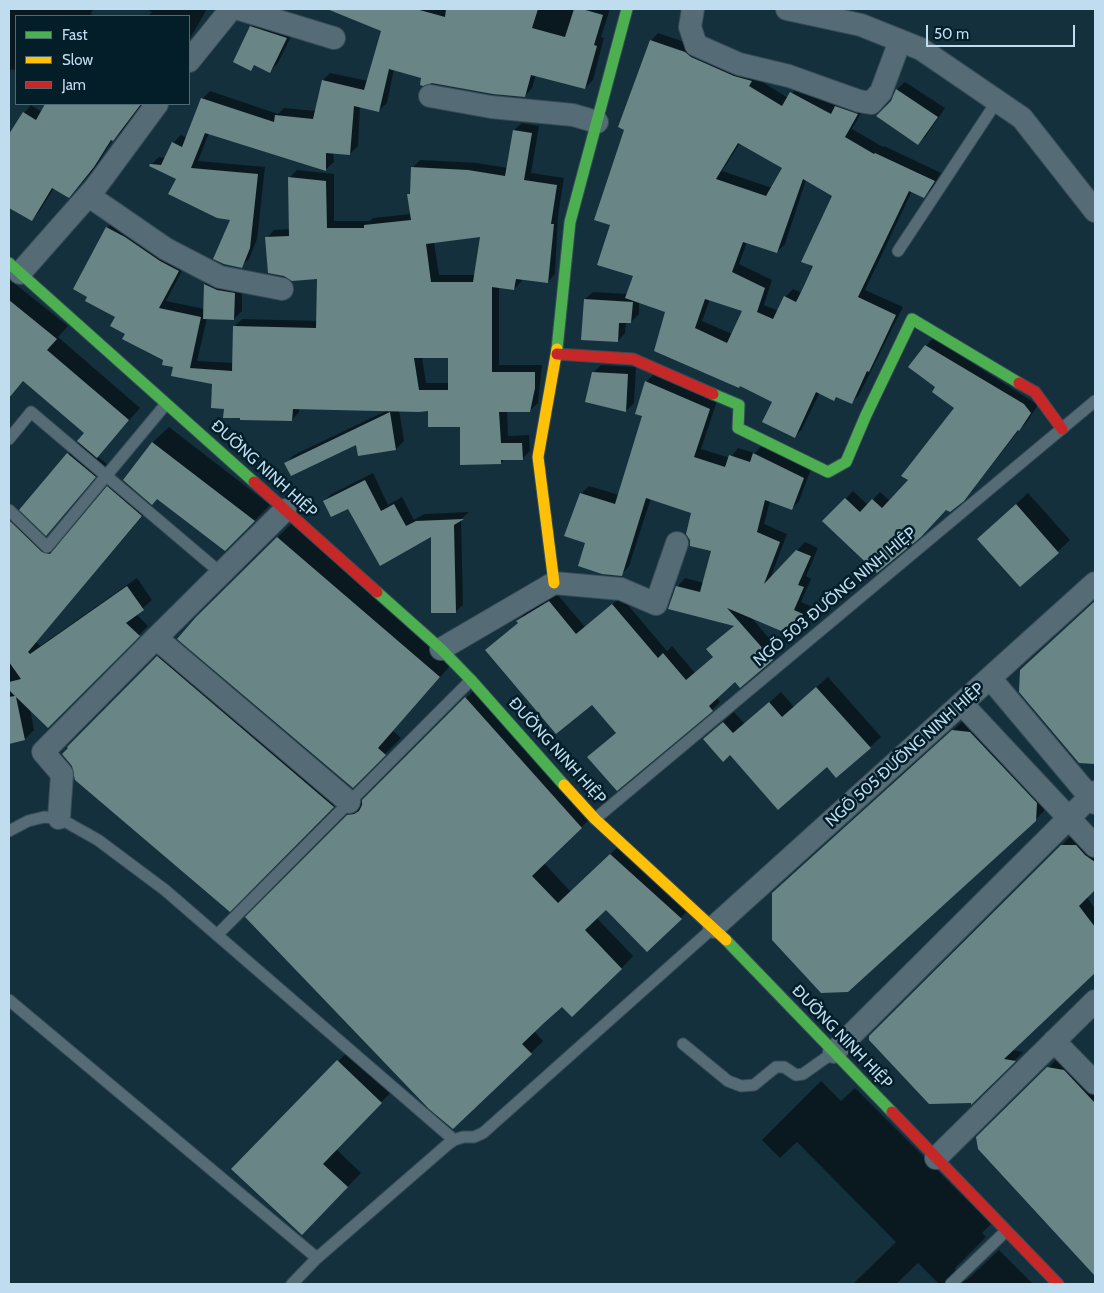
<!DOCTYPE html>
<html>
<head>
<meta charset="utf-8">
<style>
  body { margin:0 }
  #map { position:relative; width:1104px; height:1293px; overflow:hidden; background:#14303c; font-family:Cabin,sans-serif }
  canvas { display:block }
  .frame { position:absolute; inset:0; border:10px solid #bfddef; pointer-events:none }
  .legend { position:absolute; left:15px; top:15px; width:175px; height:90px; box-sizing:border-box; background:#031d29; border:1px solid #4e6a78; margin:0; padding:6px 9px; list-style:none; font-size:15px; color:#bfddef }
  .legend li { display:flex; align-items:center; gap:10px; height:25px }
  .legend b { width:25px; border:1px solid #4e6a78 }
  .scale { position:absolute; left:926px; top:25px; width:149px; height:22px; box-sizing:border-box; border:2px solid #bfddef; border-top:0; padding-left:6px; font-size:15px; line-height:18px; white-space:nowrap; color:#bfddef; -webkit-text-stroke:4px #031d29; paint-order:stroke }
</style>
</head>
<body>
<div id="map">
<canvas width="1104" height="1293"></canvas>
<div class="frame"></div>
<ul class="legend">
<li><b style="height:6px;background:#4caf50"></b>Fast</li>
<li><b style="height:6px;background:#ffc107"></b>Slow</li>
<li><b style="height:6px;background:#c62828"></b>Jam</li>
</ul>
<div class="scale">50 m</div>
</div>
<script>
const c = document.querySelector('canvas').getContext('2d');
c.lineJoin = 'round';
function fillPath(path, color) { c.fillStyle = color; c.fill(path, 'evenodd'); }
const shape = rows => new Path2D(rows.map(r => 'M' + r).join(''));
function strokePath(path, color, width, dash) { c.strokeStyle = color; c.lineWidth = width; c.lineCap = dash ? 'butt' : 'round'; c.setLineDash(dash || []); c.stroke(path); }
function label(font, color, halo, rows, align = 'center') {
  c.font = font + ' Cabin,sans-serif'; c.lineWidth = 5; c.setLineDash([]); c.textBaseline = 'middle'; c.strokeStyle = halo; c.fillStyle = color; for (const [text, x, y, turn = 0] of rows) {
    c.save(); c.translate(x, y); c.rotate((+turn || 0) * Math.PI / 180); c.textAlign = isNaN(turn) ? turn : align; if (halo) c.strokeText(text, 0, 0); c.fillText(text, 0, 0); c.restore();
  }
}
const shadow = shape([
  [9,9,93,9,91,14,96,16,16,16,16,71,12,69,9,71],
  [146,9,207,9,189,40,189,16,148,16,152,12],
  [330,9,450,9,461,12,462,9,610,9,601,37,604,38,593,80,585,88,536,75,532,88,525,96,423,78,394,69,387,103,379,110,360,106,358,146,350,154,333,152,334,162,326,169,209,133,198,161,265,167,257,239,249,259,241,266,232,219,178,178,151,165,159,157,166,158,173,143,181,135,187,138,202,99,210,91,278,114,284,108,316,111,323,80,330,73,368,81,382,31],
  [259,19,294,30,278,63,270,71,255,64,251,69,251,27],
  [658,33,693,45,756,78,788,98,799,85,837,106,844,99,865,106,852,129,883,147,884,146,941,173,932,188,924,196,912,191,865,290,903,307,859,395,852,402,837,396,834,399,820,392,802,429,795,437,774,400,667,311,639,301,639,314,631,322,626,322,625,333,618,341,585,299,593,292,628,294,635,275,612,225,626,129,651,41],
  [740,143,784,167,772,188,722,171],
  [806,180,834,195,815,265,802,293,793,289,785,297,779,311,764,305,772,280,739,264,747,242,777,252,785,244],
  [710,299,743,311,732,334,702,321],
  [905,82,945,108,926,136,918,144,892,102,897,89],
  [47,104,76,104,70,123,84,104,142,104,121,132,113,139,94,169,76,189,54,188,39,212,32,220,9,206,9,137,24,113,31,105,42,112],
  [522,123,539,126,531,173,564,178,558,216,555,274,548,282,522,278,522,281,514,289,499,287,499,365,542,365,538,403,530,410,507,410,508,436,529,435,530,451,522,459,505,459,501,463,461,425,429,409,399,410,404,441,396,449,357,443,286,463,294,455,388,410,299,408,299,412,292,420,225,408,214,383,175,366,164,360,127,333,117,316,89,296,74,288,107,228,115,220,186,263,166,301,205,309,205,284,213,277,242,286,242,311,234,319,207,318,197,361,234,363,234,327,242,319,318,321,318,278,267,238,274,230,290,229,289,178,297,170,334,174,334,221,370,221,373,218,411,214,409,195,412,192,412,168,420,160,477,163,508,168,514,130],
  [481,236,476,275,439,275,434,242],
  [422,357,449,357,449,383,426,383],
  [9,279,68,326,58,337,140,408,97,456,107,464,46,534,21,509,80,442,85,433,24,380,9,398],
  [933,338,1038,405,1027,422,1019,430,971,492,963,500,947,508,824,521,853,491,868,505,880,492,890,501,910,480,955,407,937,387,926,346],
  [601,365,636,367,634,403,626,411,593,373],
  [654,374,717,401,701,449,730,458,738,448,755,453,762,445,811,469,799,501,791,509,770,501,764,524,787,534,770,579,805,542,818,548,806,576,811,579,801,602,810,606,801,627,793,635,750,616,780,651,740,686,735,681,716,697,720,702,712,710,617,789,597,749,617,732,592,703,487,650,519,622,518,621,525,613,557,594,585,627,621,597,667,651,672,646,695,673,714,656,735,625,677,587,685,578,704,583,712,550,693,512,651,498,629,566,621,575,587,542,581,494,589,486,619,495,644,415,646,382],
  [169,427,270,505,225,550,158,498,124,480,153,442],
  [373,473,388,505,402,497,414,520,424,514,469,512,461,519,463,605,455,612,432,535,348,507,324,501,332,494],
  [117,478,151,506,36,642,40,646,137,578,152,600,136,614,148,626,48,726,30,709,34,730,25,739,9,742,9,561,11,559,9,557,9,508,17,515,20,513,51,543,59,545],
  [1028,493,1070,540,1021,586,978,539],
  [293,522,455,660,393,731,401,738,353,786,197,618],
  [1095,602,1095,763,1079,762,1031,661],
  [174,641,349,790,230,910,69,747],
  [828,677,881,737,870,747,827,765,730,754,704,739,734,712,745,724,781,692,794,707],
  [478,686,594,815,544,863,571,892,623,842,693,906,647,950,606,908,596,917,633,956,621,969,562,1005,534,1031,543,1041,531,1053,247,917,361,803,363,803,363,801],
  [962,722,979,724,1045,795,1044,811,1035,820,782,885],
  [1071,836,1095,846,1095,889,1087,897,1095,909,1095,971,1011,1050,1023,1052,972,1102,870,1036],
  [352,1047,395,1088,336,1149,361,1173,302,1234,233,1169],
  [1057,1059,1095,1086,1095,1274,979,1149,977,1137],
  [821,1081,841,1101,855,1088,991,1224,982,1233,986,1237,956,1267,954,1274,957,1279,964,1281,968,1279,999,1250,1033,1284,939,1284,918,1263,896,1284,853,1284,896,1242,797,1142,780,1158,762,1140]
]);
const building = shape([
  [327,9,416,9,445,17,446,9,538,9,532,28,565,37,574,9,582,9,603,15,594,45,597,46,585,89,531,75,525,97,493,94,432,83,423,86,420,85,421,78,389,69,379,112,354,106,350,155,326,153,326,171,205,133,191,168,258,174,250,248,242,268,224,264,213,259,230,220,217,218,168,194,176,179,149,166,150,164,161,165,172,142,182,147,201,98,274,122,275,115,313,119,322,80,364,90,381,31],
  [250,26,287,38,270,73,254,65,251,71,233,62],
  [650,40,685,52,691,57,734,76,752,81,749,86,782,106,790,92,831,114,835,106,858,114,845,137,874,154,875,153,935,181,924,198,909,191,858,297,896,315,869,372,867,371,852,404,836,397,834,401,816,392,795,438,762,422,772,402,740,386,739,388,654,351,665,312,625,298,633,276,597,265,610,225,594,220,624,130,618,127],
  [738,143,782,168,766,196,716,179],
  [803,179,832,196,801,262,813,266,803,288,796,302,784,296,773,319,757,312,765,288,732,272,743,242,777,253],
  [705,299,742,311,727,343,695,328],
  [896,89,938,117,918,145,876,116,891,101],
  [45,104,141,104,113,141,111,140,94,167,69,198,52,188,32,221,9,208,9,134,23,112,36,120],
  [513,130,532,133,524,180,557,185,551,224,554,224,548,283,516,279,514,290,492,287,492,372,535,372,535,388,530,412,499,412,501,443,522,443,523,460,501,460,501,464,460,465,460,427,428,427,428,411,419,412,293,409,292,421,240,420,240,418,223,418,224,409,211,408,212,384,171,376,173,367,162,365,163,360,122,339,125,334,110,326,115,317,85,301,87,297,73,289,106,227,125,237,160,261,179,271,159,308,201,317,190,368,232,371,233,326,316,328,317,279,292,281,284,276,268,273,265,237,289,236,288,177,326,181,327,228,364,228,364,225,411,220,407,194,410,194,411,167,468,170,505,176],
  [480,237,473,282,431,282,426,244],
  [414,358,448,358,448,390,419,390],
  [204,284,217,290,235,293,234,320,203,319],
  [584,299,633,302,631,323,619,323,618,342,581,340],
  [9,300,57,339,47,350,129,420,97,458,77,441,84,433,23,381,9,398],
  [925,345,1024,404,1031,413,1019,431,1018,430,964,501,950,512,946,510,921,537,877,573,822,521,845,498,860,512,872,499,882,508,908,480,901,476,954,408,932,392,935,387,908,367],
  [592,372,628,374,626,412,585,402],
  [645,381,710,409,694,457,725,467,729,455,750,462,753,453,804,478,792,510,765,500,757,532,780,542,764,584,796,550,811,556,798,585,804,587,794,610,803,614,793,636,727,608,773,660,740,688,735,682,709,706,713,711,617,791,587,757,616,733,592,705,556,734,485,650,518,623,516,621,549,601,576,634,612,604,658,658,663,653,686,680,713,657,706,649,734,626,668,609,676,586,700,592,711,551,690,546,690,540,686,534,691,513,646,498,622,576,602,574,578,566,585,543,564,536,580,493,615,504,642,416,635,414],
  [390,412,396,450,358,456,356,445,291,476,284,463],
  [152,442,255,521,225,551,157,499,152,505,123,480],
  [67,453,96,477,46,536,19,510],
  [365,480,381,511,394,504,406,526,416,521,464,519,454,525,456,613,431,613,431,537,380,566,348,509,331,517,323,501],
  [107,486,142,516,28,652,30,654,127,586,144,610,126,623,140,636,48,728,16,697,25,740,9,744,9,697,15,696,9,690,9,682,21,679,9,662,9,522,10,521,42,552,50,554],
  [1016,504,1059,553,1020,587,977,539],
  [277,537,440,677,378,748,386,755,353,788,177,639,196,617],
  [1095,601,1095,764,1079,763,1019,692,1020,670],
  [157,656,334,807,230,912,75,780,72,766,62,754,68,748,67,747],
  [816,687,871,748,836,778,827,767,778,810,730,755,723,762,703,739,723,722,733,733,769,702,782,717],
  [465,697,582,828,532,876,558,903,610,854,682,919,647,952,606,910,585,930,622,969,572,1017,562,1007,544,1023,522,1044,532,1054,453,1129,429,1109,245,917,347,815,354,814,359,811,362,805,362,800],
  [952,730,970,732,1037,803,1036,821,848,992,821,993,772,940,772,893],
  [1061,845,1076,845,1085,855,1095,862,1095,890,1079,906,1095,927,1095,973,1004,1059,1016,1061,971,1105,971,1103,929,1104,869,1040,869,1036],
  [337,1060,382,1103,323,1164,348,1187,302,1235,231,1169],
  [1047,1067,1064,1070,1095,1103,1095,1276,978,1149,976,1137]
]);
const lane = shape([
  [898,251,997,101],
  [9,439,31,412,222,574],
  [9,510,47,547,166,404],
  [595,819,1095,401],
  [9,831,28,821,44,817,59,818,98,840,165,890,454,1140],
  [217,935,471,680],
  [9,1000,317,1258,447,1145,454,1140,463,1137,474,1137,483,1133,714,927],
  [683,1044,728,1081,741,1086,754,1085,776,1067,784,1067,796,1075,803,1074,834,1052],
  [292,1284,317,1258],
  [951,1284,1006,1231]
]);
const street = shape([
  [239,9,334,38],
  [693,9,690,27,696,45,739,64,789,76,859,101,871,103,881,92,900,41],
  [787,9,861,25,921,49,1022,118,1095,211],
  [189,61,231,9],
  [430,96,491,107,573,115,597,122],
  [89,196,166,249,220,277,282,289],
  [20,273,95,188,157,104],
  [285,510,156,638,349,802],
  [441,649,554,583,621,589,656,604,677,543],
  [990,678,1095,803],
  [962,704,1095,846],
  [59,818,62,774,43,752,156,638],
  [714,927,1095,583],
  [1054,1041,1095,1083],
  [834,1052,1095,792],
  [936,1158,1095,1001]
]);
const fast = shape([
  [9,263,254,482],
  [557,349,570,222,627,9],
  [713,394,739,405,738,428,828,472,846,462,866,415,912,319,1019,383],
  [377,592,441,649,471,680,564,785],
  [726,940,892,1112]
]);
const slow = shape([
  [554,583,538,457,557,349],
  [564,785,595,819,726,940]
]);
const jam = shape([
  [557,354,633,359,713,394],
  [1019,383,1035,392,1062,429],
  [254,482,377,592],
  [892,1112,1058,1284]
]);
const streetNames = [
  ["ĐƯỜNG NINH HIỆP",264,469,42],
  ["NGÕ 503 ĐƯỜNG NINH HIỆP",835,597,-40],
  ["ĐƯỜNG NINH HIỆP",557,751,48],
  ["NGÕ 505 ĐƯỜNG NINH HIỆP",905,755,-42],
  ["ĐƯỜNG NINH HIỆP",842,1037,46]
];
fillPath(shadow, '#0007');
fillPath(building, '#6a8586');
strokePath(lane, '#374c57', 13);
strokePath(street, '#374c57', 24);
strokePath(fast, '#374c57', 13);
strokePath(slow, '#374c57', 13);
strokePath(jam, '#374c57', 13);
strokePath(lane, '#556c77', 11);
strokePath(street, '#556c77', 22);
strokePath(fast, '#4caf50', 11);
strokePath(slow, '#ffc107', 11);
strokePath(jam, '#c62828', 11);
label('16px', '#bfddef', '#031d29', streetNames);
</script>
</body>
</html>
